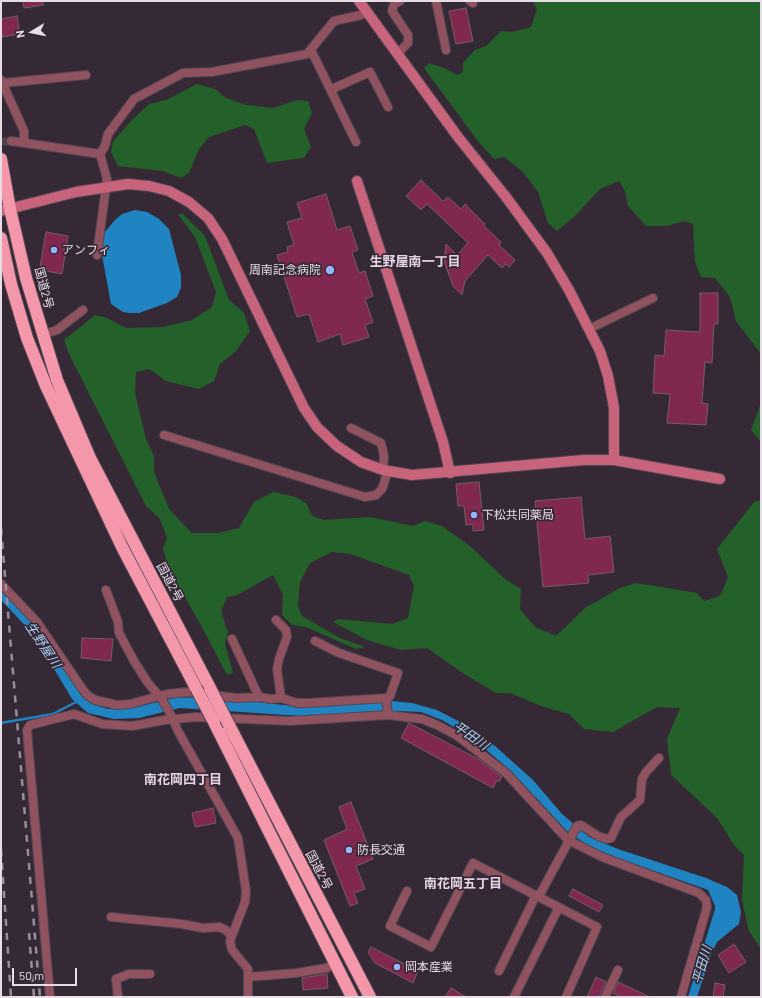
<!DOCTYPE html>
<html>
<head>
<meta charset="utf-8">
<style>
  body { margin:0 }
  #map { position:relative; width:762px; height:998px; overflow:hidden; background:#362936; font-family:Barlow,sans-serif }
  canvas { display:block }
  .frame { position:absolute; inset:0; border:2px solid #e6dde6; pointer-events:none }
  .north { position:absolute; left:12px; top:12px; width:40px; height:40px; -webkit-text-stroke:3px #362936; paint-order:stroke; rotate:260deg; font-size:11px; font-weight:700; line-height:16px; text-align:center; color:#e6dde6 }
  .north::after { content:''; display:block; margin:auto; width:14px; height:18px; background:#e6dde6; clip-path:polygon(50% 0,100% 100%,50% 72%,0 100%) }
  .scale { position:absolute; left:12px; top:968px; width:65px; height:18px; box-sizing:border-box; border:2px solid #e6dde6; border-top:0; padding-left:5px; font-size:12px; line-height:14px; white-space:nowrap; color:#e6dde6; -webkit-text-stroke:3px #362936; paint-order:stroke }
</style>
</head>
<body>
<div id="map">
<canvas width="762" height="998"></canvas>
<div class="frame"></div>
<div class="north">N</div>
<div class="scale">50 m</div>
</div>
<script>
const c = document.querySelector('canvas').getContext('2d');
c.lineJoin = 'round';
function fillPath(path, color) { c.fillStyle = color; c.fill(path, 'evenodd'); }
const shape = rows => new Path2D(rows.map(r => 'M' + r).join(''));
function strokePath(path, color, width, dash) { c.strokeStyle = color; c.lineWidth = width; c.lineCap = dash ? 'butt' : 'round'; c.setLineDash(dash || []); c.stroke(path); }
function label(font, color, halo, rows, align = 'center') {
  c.font = font + ' Barlow,"Noto Sans JP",sans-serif'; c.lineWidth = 3.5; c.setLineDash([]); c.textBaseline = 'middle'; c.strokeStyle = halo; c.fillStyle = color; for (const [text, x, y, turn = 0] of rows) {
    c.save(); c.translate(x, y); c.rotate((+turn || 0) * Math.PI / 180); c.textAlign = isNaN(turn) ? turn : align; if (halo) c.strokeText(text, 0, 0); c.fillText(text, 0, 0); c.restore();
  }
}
const green = shape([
  [532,1,761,1,761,354,736,321,730,297,715,278,701,277,695,261,693,224,684,221,667,226,646,226,628,206,625,191,619,181,600,189,576,215,557,231,548,223,538,192,522,171,504,157,494,159,477,140,424,68,429,63,444,68,457,75,463,72,463,63,475,50,486,46,501,31,513,32,531,27,537,9],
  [197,84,215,89,226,98,246,105,273,108,297,100,308,101,312,113,304,129,311,147,304,158,267,163,254,129,245,125,209,137,199,149,189,173,181,178,163,171,118,166,111,152,113,142,129,123,149,104,166,100],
  [178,214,183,214,205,236,229,300,244,313,250,331,236,351,220,364,214,381,199,389,166,381,149,369,136,372,135,393,146,439,154,456,154,472,169,509,192,533,218,533,239,528,254,502,273,492,296,497,307,504,312,516,324,520,370,517,413,526,425,521,442,526,470,546,505,579,521,589,520,609,535,627,556,636,585,608,620,588,636,583,697,593,704,601,720,596,728,577,717,549,754,502,761,500,761,949,749,931,742,900,744,855,734,845,717,818,671,775,667,739,680,708,657,707,613,732,584,729,569,714,541,706,510,693,496,693,461,672,427,648,401,650,367,640,333,622,338,619,392,624,408,618,414,586,409,575,350,554,332,552,310,563,300,582,298,606,302,616,340,638,365,647,356,649,306,627,292,625,282,615,283,595,273,575,237,595,227,597,221,611,228,633,225,644,233,673,227,675,203,629,169,569,163,548,167,538,160,519,146,506,69,354,64,340,95,315,107,318,126,328,163,327,192,320,212,307,216,292,195,237],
  [761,403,761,442,751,430]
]);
const water = shape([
  [135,210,147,212,159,219,169,229,181,275,181,288,177,297,167,303,139,313,130,313,123,312,111,304,100,244,104,233,115,220,122,214],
  [1,588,24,612,81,695,92,704,108,709,133,708,178,697,239,700,302,707,392,701,412,703,437,710,464,724,495,746,533,780,562,814,589,837,618,849,706,878,727,887,737,895,741,912,739,924,717,942,712,952,697,997,688,997,715,909,715,906,708,890,615,857,589,846,567,831,511,771,471,737,442,720,421,712,397,711,317,717,180,708,139,718,114,719,88,713,72,699,34,635,1,600]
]);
const stream = shape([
  [1,723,53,714,78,701]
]);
const building = shape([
  [23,1,43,1,43,5,24,8,23,1],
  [466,8,473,41,456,44,449,11,466,8],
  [17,16,20,34,2,37,1,19,17,16],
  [421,180,443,201,448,197,461,209,465,204,485,224,484,226,501,242,499,245,515,260,509,267,506,264,502,268,488,255,465,281,462,295,453,286,444,261,446,244,457,255,468,243,427,204,421,210,406,196,421,180],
  [326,194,337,230,350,226,358,250,352,252,359,273,365,271,373,296,365,299,373,322,365,325,369,337,343,345,340,334,318,342,309,314,297,317,277,255,288,252,287,247,294,245,287,222,302,218,297,203,326,194],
  [46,232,68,236,62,274,46,271,47,268,40,267,46,232],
  [700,293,718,293,718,324,714,324,712,363,705,362,702,403,708,404,706,425,667,423,670,394,653,393,655,355,664,356,666,330,700,332,700,293],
  [479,482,484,530,473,531,473,524,466,525,464,506,458,506,456,484,479,482],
  [581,497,585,539,610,536,614,572,588,575,589,583,543,587,535,501,581,497],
  [82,638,113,639,111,661,81,658,82,638],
  [409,723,480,760,502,777,499,782,497,780,493,788,401,738,409,723],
  [351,802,373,859,356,866,365,889,354,893,358,903,350,906,324,840,347,829,339,807,351,802],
  [213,808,216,823,195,827,192,813,213,808],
  [573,889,603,905,599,912,569,896,573,889],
  [734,944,746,962,729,973,718,955,734,944],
  [371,947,418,971,413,983,375,963,368,952,371,947],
  [327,974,328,988,303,990,302,978,327,974],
  [596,977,606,982,599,997,587,997,596,977],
  [618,982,650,997,621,997,613,993,618,982],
  [715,983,725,985,723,997,713,997,715,983],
  [451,988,466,997,445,997,451,988]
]);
const streetTunnel = shape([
  [1,142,11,141]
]);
const street = shape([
  [436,1,446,50],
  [470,1,473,3],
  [311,50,356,142],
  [397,54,408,43,408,35,392,11,394,4,400,1],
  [1,80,24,131,24,143],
  [3,83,86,75],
  [332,89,370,72,388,107],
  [11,141,100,154],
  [97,255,107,179,100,154,105,146,108,134,134,99,183,73,212,72,307,54,334,21,361,15,366,11],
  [589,329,653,298],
  [42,335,57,330,83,310],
  [351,428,381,443,384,456,383,470],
  [164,435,365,497,376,495,382,489,388,471],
  [1,584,37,622,81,687,87,695,95,700,117,705,130,704,167,694,188,692,237,698,259,697],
  [106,590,118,622,119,633,134,661,148,683,161,698,171,715,178,731,238,838,246,891,245,902,230,941,232,950,248,969,248,997],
  [276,620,286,630,287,637,279,659,277,669,281,698],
  [232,639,259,697,271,699,281,698,297,703,309,703,386,698,390,696,398,673,339,653,315,641],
  [386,698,388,715],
  [407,891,390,926,431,947,473,863,597,927,566,997],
  [539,896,577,826,581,825,598,836,607,839,611,838,621,817,640,800,642,779,646,772,659,758],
  [111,917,182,924,203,928,219,927,226,930,231,936],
  [499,971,536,895],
  [248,977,296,973,327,968,335,963],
  [50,997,27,730,30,725,74,714,102,724,132,726,165,720,197,717,290,721,388,715,422,719,437,725,456,735,506,773,568,840,602,857,699,893,706,900,707,907,681,997],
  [118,997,116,979,129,974,150,974],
  [514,997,559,907],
  [605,997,618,970]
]);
const secondary = shape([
  [359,1,458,137,506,197,547,253,569,290,600,351,608,376,614,408,614,460],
  [357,181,443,442,450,473],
  [1,211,76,192,128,184,149,186,169,191,189,202,208,218,222,239,304,408,317,427,337,446,361,462,383,470,412,475,584,460,614,460,720,479]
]);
const highway = shape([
  [1,159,10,209,26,278,57,380,90,458,210,688],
  [1,238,11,284,27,338,46,386,122,547,196,688],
  [214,722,352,997],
  [229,725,370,997]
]);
const rail = shape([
  [1,528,40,997],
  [1,849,11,997],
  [29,933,34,997]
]);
const highwayBridge = shape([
  [196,688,214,722],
  [210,688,229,725]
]);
const markers = [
  [54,250,4,"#99b5fd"],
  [330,270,5,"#99b5fd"],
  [474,515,4,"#99b5fd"],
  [349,850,4,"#99b5fd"],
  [397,967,4,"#99b5fd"]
];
const poiNames = [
  ["アンフィ",62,250],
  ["周南記念病院",321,270,"right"],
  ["下松共同薬局",482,515],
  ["防長交通",357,850],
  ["岡本産業",405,967]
];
const streetNames = [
  ["国道2号",44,288,75],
  ["国道2号",170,582,62],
  ["国道2号",319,870,62]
];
const neighbourhoodNames = [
  ["生野屋南一丁目",415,262],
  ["南花岡四丁目",183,780],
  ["南花岡五丁目",463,884]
];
const waterNames = [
  ["生野屋川",43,645,56],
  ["平田川",471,736,35],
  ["平田川",702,965,-74]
];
fillPath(green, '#246029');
fillPath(water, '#2083c2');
strokePath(stream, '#2083c2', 2.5);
fillPath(building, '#812850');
strokePath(building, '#735d64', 1);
strokePath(streetTunnel, '#504450', 8, [8, 4]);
strokePath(street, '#524652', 10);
strokePath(secondary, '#524652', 12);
strokePath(highway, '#524652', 14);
strokePath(street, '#90525f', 8);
strokePath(secondary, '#c7637b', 10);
strokePath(highway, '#f497ab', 12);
strokePath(rail, '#998e99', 2.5, [7, 7]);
strokePath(highwayBridge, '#524652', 14, []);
strokePath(highwayBridge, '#f497ab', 12);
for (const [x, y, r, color] of markers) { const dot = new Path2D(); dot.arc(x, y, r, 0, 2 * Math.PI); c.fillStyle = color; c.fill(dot); strokePath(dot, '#362936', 1.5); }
label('12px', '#e6dde6', '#362936', poiNames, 'left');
label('12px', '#e6dde6', '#362936', streetNames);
label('bold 13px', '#e7d5e7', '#362936', neighbourhoodNames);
label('italic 13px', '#aad3f4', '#362936', waterNames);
</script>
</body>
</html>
